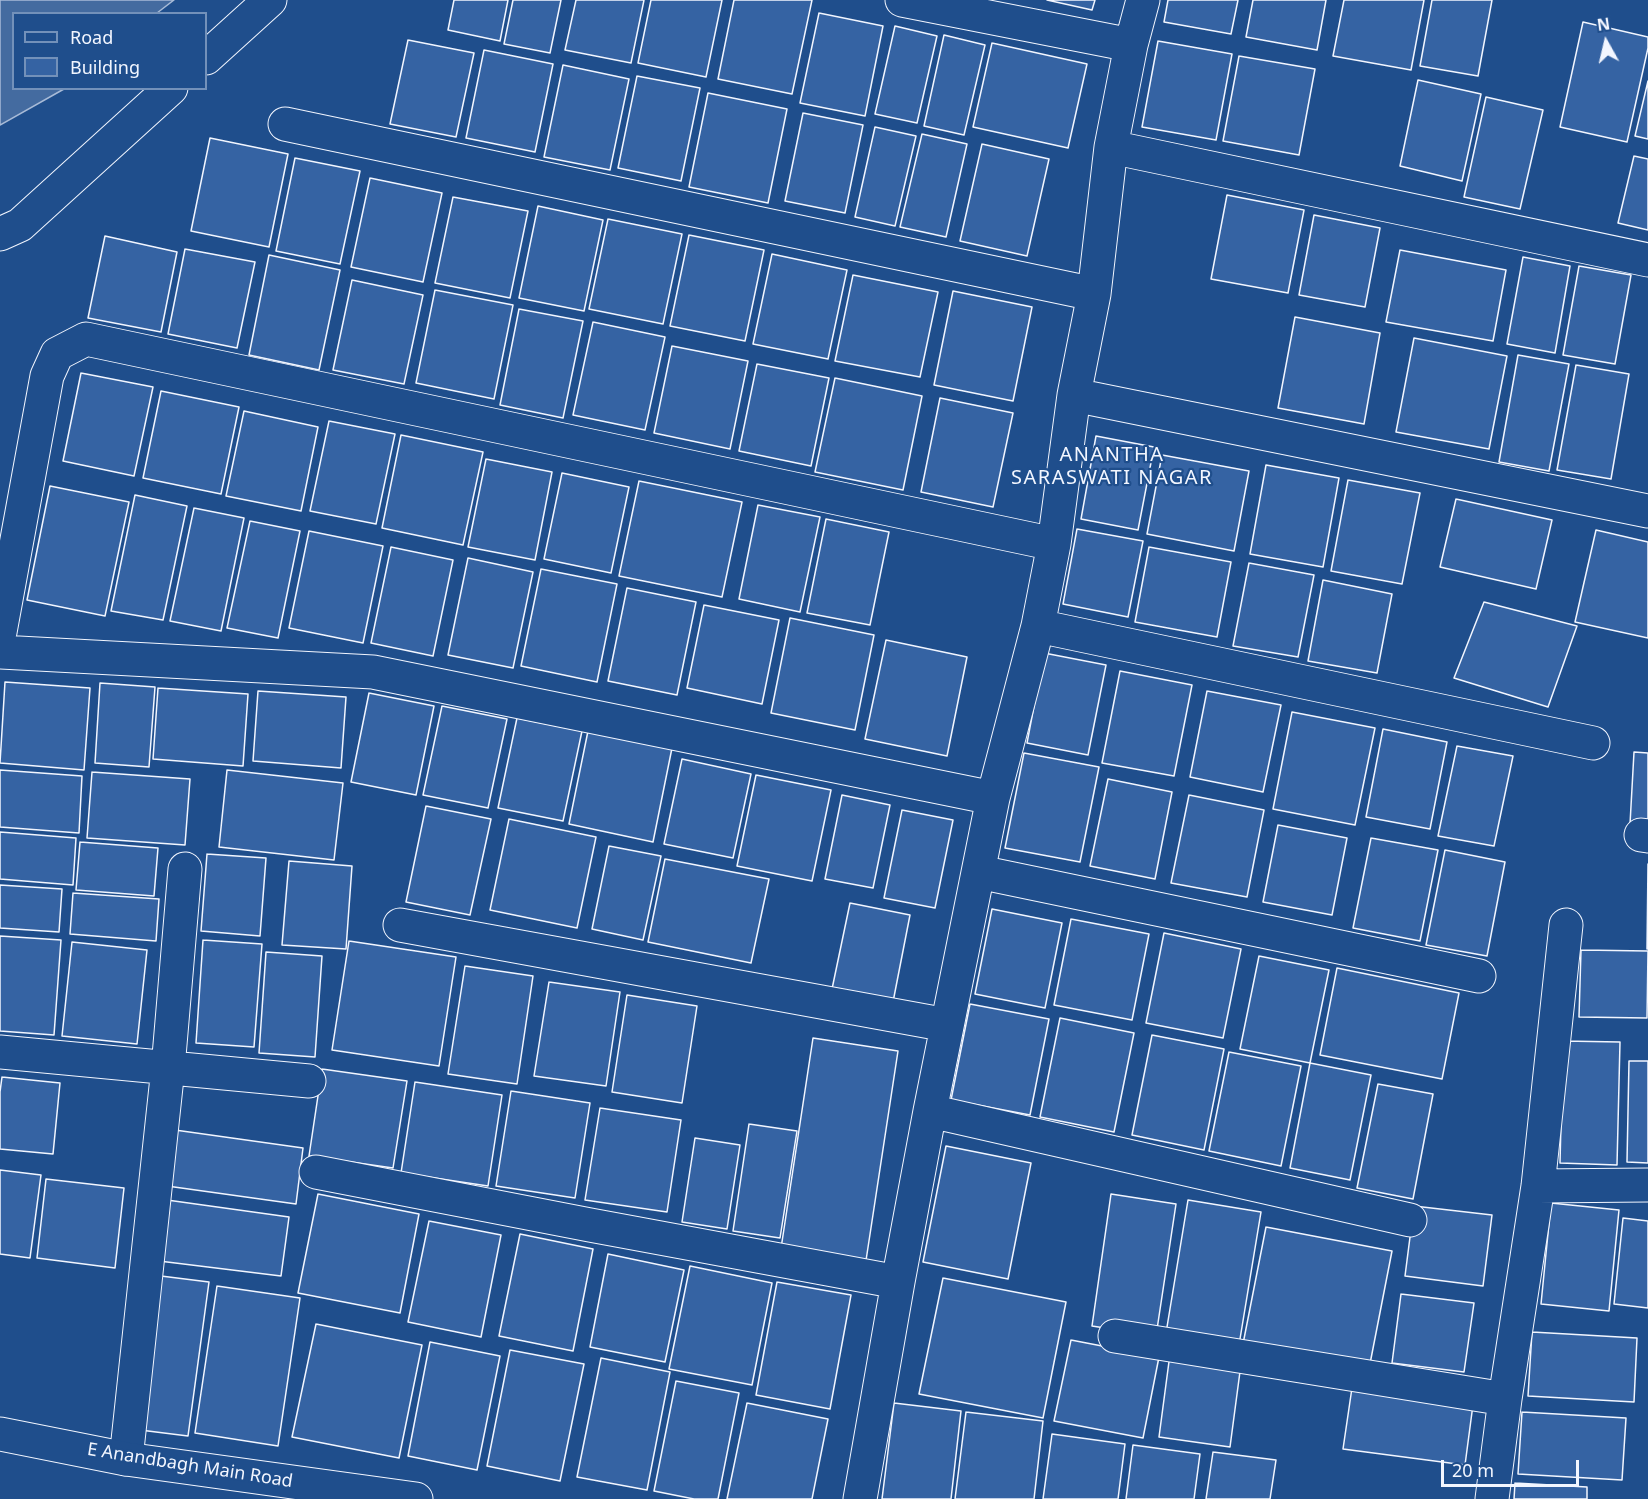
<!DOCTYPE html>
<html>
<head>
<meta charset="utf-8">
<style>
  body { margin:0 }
  #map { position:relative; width:1648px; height:1499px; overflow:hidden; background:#1f4e8c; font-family:"Noto Sans",sans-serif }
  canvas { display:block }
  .legend { position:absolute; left:12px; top:12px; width:195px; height:78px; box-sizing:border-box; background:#1f4e8c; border:2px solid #7391ba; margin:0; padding:8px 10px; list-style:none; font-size:18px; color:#f2f6ff }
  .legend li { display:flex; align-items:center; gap:12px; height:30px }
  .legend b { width:30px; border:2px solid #7391ba }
  .north { position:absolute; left:1576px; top:12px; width:60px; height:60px; -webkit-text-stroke:4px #1f4e8c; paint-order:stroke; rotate:352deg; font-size:16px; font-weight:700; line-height:24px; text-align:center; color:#f2f6ff }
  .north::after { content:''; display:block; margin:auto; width:21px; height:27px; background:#f2f6ff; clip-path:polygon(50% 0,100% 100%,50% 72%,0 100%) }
  .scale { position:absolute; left:1441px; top:1460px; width:138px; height:27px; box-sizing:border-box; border:3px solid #f2f6ff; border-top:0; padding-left:8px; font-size:18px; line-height:21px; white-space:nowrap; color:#f2f6ff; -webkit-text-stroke:4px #1f4e8c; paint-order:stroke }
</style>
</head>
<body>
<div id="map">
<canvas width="1648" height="1499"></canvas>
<ul class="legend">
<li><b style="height:8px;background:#1f4e8c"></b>Road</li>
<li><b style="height:16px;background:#3563a3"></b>Building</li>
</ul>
<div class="north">N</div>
<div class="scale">20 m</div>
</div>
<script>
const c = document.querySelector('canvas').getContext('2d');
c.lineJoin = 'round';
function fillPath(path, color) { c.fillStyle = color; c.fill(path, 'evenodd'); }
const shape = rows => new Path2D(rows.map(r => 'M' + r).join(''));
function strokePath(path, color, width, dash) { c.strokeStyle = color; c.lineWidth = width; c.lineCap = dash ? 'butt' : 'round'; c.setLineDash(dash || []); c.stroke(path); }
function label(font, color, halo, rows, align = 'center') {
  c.font = font + ' "Noto Sans",sans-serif'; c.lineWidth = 4.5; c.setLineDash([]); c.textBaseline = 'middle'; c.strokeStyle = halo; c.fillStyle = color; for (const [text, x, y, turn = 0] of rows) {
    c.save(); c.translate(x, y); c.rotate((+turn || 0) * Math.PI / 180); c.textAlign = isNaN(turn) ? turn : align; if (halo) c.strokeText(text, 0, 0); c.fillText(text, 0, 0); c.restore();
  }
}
const water = shape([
  [0,0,174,0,157,13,14,14,14,88,64,89,0,125,0,0]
]);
const building = shape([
  [454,0,508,0,500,41,448,30,454,0],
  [513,0,561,0,550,53,504,44,513,0],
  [576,0,644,0,631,63,565,50,576,0],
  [651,0,722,0,706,77,638,63,651,0],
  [734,0,812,0,792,94,718,79,734,0],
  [1047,0,1095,0,1092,10,1047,0],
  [1168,0,1238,0,1231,34,1164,22,1168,0],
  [1253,0,1326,0,1317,50,1246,37,1253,0],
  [1344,0,1424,0,1411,70,1333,56,1344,0],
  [1432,0,1492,0,1478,76,1420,66,1432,0],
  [819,13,883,26,865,116,800,103,819,13],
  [1583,22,1648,37,1648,48,1627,142,1560,127,1583,22],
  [895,26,937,36,917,123,875,114,895,26],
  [944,35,985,45,964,135,924,126,944,35],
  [408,40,474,53,456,137,390,124,408,40],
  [1158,41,1232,54,1216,140,1142,127,1158,41],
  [992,43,1087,64,1068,148,973,127,992,43],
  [484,50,553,64,535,152,466,138,484,50],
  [1239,56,1315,69,1299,155,1223,141,1239,56],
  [563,65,629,79,610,170,544,157,563,65],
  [637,76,700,88,681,181,618,168,637,76],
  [1418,80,1481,94,1462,181,1400,166,1418,80],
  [1648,81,1648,139,1635,136,1648,81],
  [708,93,787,109,768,203,689,187,708,93],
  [1486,97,1543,110,1520,209,1464,197,1486,97],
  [803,113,863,125,845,213,785,201,803,113],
  [875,127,916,136,895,226,855,217,875,127],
  [922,134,967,144,946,237,900,227,922,134],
  [210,138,288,154,269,247,191,231,210,138],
  [982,144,1049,159,1027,256,960,241,982,144],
  [1634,156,1648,159,1648,230,1618,223,1634,156],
  [295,158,360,171,340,264,276,251,295,158],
  [370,178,442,193,423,282,351,267,370,178],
  [1227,195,1304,210,1288,293,1211,279,1227,195],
  [453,197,528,211,510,298,435,283,453,197],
  [538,206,603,220,584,311,519,298,538,206],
  [1314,215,1380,228,1365,307,1299,295,1314,215],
  [608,219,682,234,663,324,589,309,608,219],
  [689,235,764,250,745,341,670,326,689,235],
  [105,236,177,252,161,332,88,318,105,236],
  [185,249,255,262,237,348,168,334,185,249],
  [1400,250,1506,270,1493,341,1386,322,1400,250],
  [772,254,847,270,828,359,753,344,772,254],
  [269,255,340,270,319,370,249,355,269,255],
  [1523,257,1570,266,1555,353,1507,344,1523,257],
  [1579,266,1631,275,1615,364,1563,355,1579,266],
  [853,275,938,292,920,377,835,361,853,275],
  [352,280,423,295,404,384,333,370,352,280],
  [435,290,513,305,494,399,416,383,435,290],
  [953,291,1032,307,1013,401,934,385,953,291],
  [519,309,583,321,563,418,500,405,519,309],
  [1295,317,1380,333,1364,424,1278,408,1295,317],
  [593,322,665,337,645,430,573,415,593,322],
  [1414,338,1507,356,1489,449,1396,432,1414,338],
  [672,346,748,361,730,449,654,433,672,346],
  [1518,355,1569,364,1549,471,1499,462,1518,355],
  [757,364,829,378,811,466,739,451,757,364],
  [1576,365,1629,374,1611,479,1557,470,1576,365],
  [81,373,153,387,134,476,63,461,81,373],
  [835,378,922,396,903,490,815,472,835,378],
  [161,391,239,407,221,494,143,478,161,391],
  [940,398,1013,413,993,507,921,492,940,398],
  [244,411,318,427,301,511,226,496,244,411],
  [329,421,395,434,376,524,310,511,329,421],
  [401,435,483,452,463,545,382,528,401,435],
  [1096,436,1154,447,1138,530,1081,519,1096,436],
  [1162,455,1249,471,1234,551,1147,534,1162,455],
  [486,459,552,472,535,560,468,547,486,459],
  [1266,465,1339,478,1323,567,1250,554,1266,465],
  [562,473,629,487,611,573,544,559,562,473],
  [1348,480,1420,493,1402,584,1331,571,1348,480],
  [639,481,742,502,722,597,619,576,639,481],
  [50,486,129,502,105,616,27,600,50,486],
  [135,495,187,506,163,620,111,611,135,495],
  [1456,499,1552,520,1536,589,1440,567,1456,499],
  [758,505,820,517,800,612,739,599,758,505],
  [194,508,244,518,221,631,170,621,194,508],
  [826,519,889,532,870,625,807,613,826,519],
  [250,521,300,531,278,638,227,628,250,521],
  [1077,529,1143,541,1128,617,1063,604,1077,529],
  [1596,530,1648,542,1648,638,1575,622,1596,530],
  [309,531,383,546,363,643,289,628,309,531],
  [391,547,453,560,433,656,371,643,391,547],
  [1149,547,1231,562,1217,637,1135,622,1149,547],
  [468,558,533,572,513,668,448,655,468,558],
  [1249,563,1314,575,1298,657,1233,646,1249,563],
  [541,569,617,584,597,682,521,666,541,569],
  [1323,580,1392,594,1377,673,1308,661,1323,580],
  [627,588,696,602,677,695,608,681,627,588],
  [1484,602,1577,626,1548,707,1454,678,1484,602],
  [704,605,779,620,762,704,687,688,704,605],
  [790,618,874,635,855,730,771,713,790,618],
  [886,640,967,657,947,756,865,739,886,640],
  [1044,653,1106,665,1088,755,1027,743,1044,653],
  [1120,671,1192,685,1174,776,1102,763,1120,671],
  [5,682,90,688,84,770,0,763,5,682],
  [100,683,155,687,149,767,95,763,100,683],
  [158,688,248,694,243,766,153,759,158,688],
  [258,691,346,697,341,768,253,761,258,691],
  [1207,691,1281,705,1263,792,1190,777,1207,691],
  [369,693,434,706,416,795,351,782,369,693],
  [442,706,507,719,488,808,423,795,442,706],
  [1292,712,1375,728,1355,825,1273,809,1292,712],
  [517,718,582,731,563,821,498,808,517,718],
  [1383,729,1447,742,1430,829,1366,817,1383,729],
  [588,731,672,748,653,842,569,824,588,731],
  [1457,746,1513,756,1494,846,1438,836,1457,746],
  [1634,752,1648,753,1648,825,1630,824,1634,752],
  [1024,753,1099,767,1080,862,1005,848,1024,753],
  [682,759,751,774,733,858,664,844,682,759],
  [0,770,82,776,79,833,0,827,0,770],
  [227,770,343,783,334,860,219,847,227,770],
  [92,772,190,779,185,845,87,838,92,772],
  [756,775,831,790,812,881,737,866,756,775],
  [1108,779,1172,792,1155,879,1090,866,1108,779],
  [842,795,890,805,873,888,825,879,842,795],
  [1189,795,1264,810,1247,897,1171,883,1189,795],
  [426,806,491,819,470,915,406,902,426,806],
  [902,810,953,820,935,908,884,898,902,810],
  [509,819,596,837,577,928,490,910,509,819],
  [1278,825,1347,838,1332,915,1263,902,1278,825],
  [0,832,76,838,73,885,0,879,0,832],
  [1371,838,1438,850,1420,941,1353,928,1371,838],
  [80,842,158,848,154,896,76,890,80,842],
  [609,846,661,856,643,940,592,929,609,846],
  [1445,850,1505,862,1487,956,1426,945,1445,850],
  [207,854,266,858,260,936,201,931,207,854],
  [665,859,769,879,751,963,648,942,665,859],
  [289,861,352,866,346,949,282,945,289,861],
  [1648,864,1648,949,1647,949,1648,864],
  [0,885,62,889,59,932,0,928,0,885],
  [73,893,159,899,156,941,70,934,73,893],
  [850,903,910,915,893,1002,832,989,850,903],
  [992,909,1062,923,1045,1008,975,994,992,909],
  [1071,919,1149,934,1132,1020,1054,1005,1071,919],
  [1164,933,1241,949,1223,1038,1146,1023,1164,933],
  [0,936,61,940,54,1035,0,1031,0,936],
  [203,940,262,944,254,1047,196,1043,203,940],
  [349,941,456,957,439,1066,332,1050,349,941],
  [72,942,147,950,137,1044,62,1036,72,942],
  [1581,950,1648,951,1647,1018,1579,1017,1581,950],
  [266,952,322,956,315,1057,259,1053,266,952],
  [1259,956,1329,970,1310,1063,1240,1049,1259,956],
  [465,966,533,976,517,1084,448,1074,465,966],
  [1337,968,1459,993,1442,1079,1320,1055,1337,968],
  [549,982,620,992,606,1086,534,1076,549,982],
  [627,995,697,1006,682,1103,612,1092,627,995],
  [970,1004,1049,1019,1030,1115,951,1100,970,1004],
  [1060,1018,1134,1033,1114,1132,1040,1117,1060,1018],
  [1152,1035,1224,1049,1204,1150,1132,1135,1152,1035],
  [813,1038,898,1051,865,1267,780,1255,813,1038],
  [1563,1041,1620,1042,1617,1165,1560,1163,1563,1041],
  [1229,1052,1301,1066,1281,1166,1209,1151,1229,1052],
  [1629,1061,1648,1061,1648,1163,1627,1162,1629,1061],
  [1310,1063,1371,1075,1350,1180,1290,1168,1310,1063],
  [322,1069,407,1081,393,1168,309,1156,322,1069],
  [2,1077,60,1083,53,1154,0,1149,0,1092,2,1077],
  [415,1082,502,1095,488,1186,401,1173,415,1082],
  [1378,1084,1433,1094,1413,1199,1357,1188,1378,1084],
  [511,1091,590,1103,575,1198,496,1186,511,1091],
  [600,1108,681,1120,667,1212,585,1200,600,1108],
  [749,1124,797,1131,780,1238,733,1231,749,1124],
  [175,1130,303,1148,296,1204,167,1186,175,1130],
  [695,1138,740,1145,727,1229,682,1222,695,1138],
  [946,1146,1031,1163,1008,1279,923,1262,946,1146],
  [0,1170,41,1175,30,1258,0,1254,0,1170],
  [46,1179,124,1188,115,1268,37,1258,46,1179],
  [318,1194,419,1214,400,1313,298,1293,318,1194],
  [1111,1194,1176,1204,1156,1336,1092,1326,1111,1194],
  [167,1200,289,1217,281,1276,159,1261,167,1200],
  [1188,1200,1261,1212,1239,1345,1166,1333,1188,1200],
  [1551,1203,1619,1210,1609,1311,1541,1304,1551,1203],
  [1414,1206,1492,1215,1483,1286,1405,1276,1414,1206],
  [1623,1218,1648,1221,1648,1308,1614,1304,1623,1218],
  [429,1221,501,1235,481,1337,408,1322,429,1221],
  [1266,1227,1392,1251,1368,1374,1242,1349,1266,1227],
  [520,1234,593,1249,573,1351,499,1336,520,1234],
  [608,1254,684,1270,665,1362,590,1347,608,1254],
  [690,1266,772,1283,752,1385,669,1369,690,1266],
  [161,1276,209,1282,188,1436,140,1430,161,1276],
  [943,1278,1066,1302,1043,1418,919,1394,943,1278],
  [777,1282,851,1295,830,1409,756,1395,777,1282],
  [217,1286,300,1298,278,1446,195,1433,217,1286],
  [1401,1294,1474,1303,1464,1372,1392,1363,1401,1294],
  [316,1324,422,1345,399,1458,292,1437,316,1324],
  [1532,1332,1637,1338,1634,1402,1528,1396,1532,1332],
  [1071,1340,1159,1357,1143,1438,1054,1421,1071,1340],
  [430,1342,500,1356,477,1470,408,1456,430,1342],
  [510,1350,584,1364,560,1481,487,1466,510,1350],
  [1170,1354,1241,1364,1230,1447,1159,1437,1170,1354],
  [601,1358,670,1372,647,1490,577,1477,601,1358],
  [676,1381,739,1393,718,1499,694,1499,654,1491,676,1381],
  [1353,1381,1474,1397,1465,1465,1343,1449,1353,1381],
  [747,1403,828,1419,812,1499,727,1499,747,1403],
  [894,1403,961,1411,951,1499,882,1499,894,1403],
  [966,1412,1043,1421,1034,1499,955,1499,966,1412],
  [1522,1412,1626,1418,1622,1480,1518,1474,1522,1412],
  [1052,1434,1125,1444,1118,1499,1043,1499,1052,1434],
  [1133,1445,1200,1454,1194,1499,1126,1499,1133,1445],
  [1213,1452,1276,1460,1270,1499,1206,1499,1213,1452],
  [1515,1483,1587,1487,1587,1499,1514,1499,1515,1483]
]);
const street = shape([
  [902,0,1131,45],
  [206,58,270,0],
  [285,124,1094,294],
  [1111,147,1648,260],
  [0,234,20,225,171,88],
  [1074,395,1648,511],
  [1038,626,1593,743],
  [0,632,47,376,57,354,86,339,1054,544],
  [0,652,373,672,993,798],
  [1641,835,1648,836],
  [979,872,1479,976],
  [400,925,947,1025],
  [0,1052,309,1081],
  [930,1111,1410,1220],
  [316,1172,590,1225,898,1282],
  [1538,1186,1648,1185],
  [1115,1336,1505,1399],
  [126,1459,168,1068,185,869],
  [860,1499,898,1282,930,1111,993,798,1038,626,1054,544,1074,395,1094,294,1111,147,1131,45,1143,0],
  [1492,1499,1505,1399,1538,1186,1566,925]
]);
const secondary = shape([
  [0,1434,126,1459,416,1499]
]);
const streetNames = [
  ["E Anandbagh Main Road",190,1466,9]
];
const neighbourhoodNames = [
  ["ANANTHA",1112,455],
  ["SARASWATI NAGAR",1112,478]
];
fillPath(water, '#446ba0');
strokePath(water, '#a8bbd7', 1.5);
fillPath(building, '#3563a3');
strokePath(building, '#f2f6ff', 1.5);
strokePath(street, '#f2f6ff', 35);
strokePath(secondary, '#f2f6ff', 35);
strokePath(street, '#1f4e8c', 33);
strokePath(secondary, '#1f4e8c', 33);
label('18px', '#f2f6ff', '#1f4e8c', streetNames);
c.letterSpacing = '1.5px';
label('20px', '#f2f6ff', '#1f4e8c', neighbourhoodNames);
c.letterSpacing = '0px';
</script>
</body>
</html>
